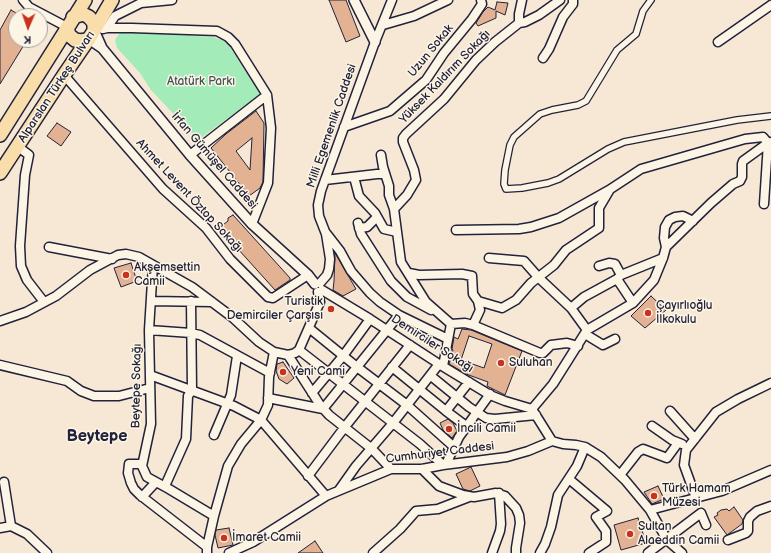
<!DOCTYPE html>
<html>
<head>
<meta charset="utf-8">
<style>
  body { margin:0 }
  #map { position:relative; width:771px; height:553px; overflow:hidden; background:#f7e8d5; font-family:"Balsamiq Sans",sans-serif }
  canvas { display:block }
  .north { position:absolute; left:8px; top:8px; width:40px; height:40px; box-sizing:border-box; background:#fcf5e5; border:1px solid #a5a1a1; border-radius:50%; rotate:182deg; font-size:11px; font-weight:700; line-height:16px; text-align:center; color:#22223b }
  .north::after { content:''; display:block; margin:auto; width:14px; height:18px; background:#c8321e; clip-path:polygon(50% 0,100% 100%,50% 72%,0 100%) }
</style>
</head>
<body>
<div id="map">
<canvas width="771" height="553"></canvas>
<div class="north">K</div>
</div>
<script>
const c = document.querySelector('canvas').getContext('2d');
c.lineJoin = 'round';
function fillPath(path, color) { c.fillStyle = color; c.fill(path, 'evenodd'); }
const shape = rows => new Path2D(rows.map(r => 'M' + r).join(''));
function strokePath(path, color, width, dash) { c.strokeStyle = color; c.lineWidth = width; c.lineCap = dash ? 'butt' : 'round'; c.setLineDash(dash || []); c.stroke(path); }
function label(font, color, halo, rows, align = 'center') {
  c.font = font + ' "Balsamiq Sans",sans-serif'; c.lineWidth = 3; c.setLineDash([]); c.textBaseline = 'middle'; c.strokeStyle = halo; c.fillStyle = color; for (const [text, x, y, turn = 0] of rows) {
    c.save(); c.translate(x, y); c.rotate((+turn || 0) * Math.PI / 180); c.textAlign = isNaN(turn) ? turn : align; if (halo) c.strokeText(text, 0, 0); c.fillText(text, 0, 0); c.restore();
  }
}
const green = shape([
  [123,31,213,37,222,40,230,47,245,71,262,93,198,140,151,90,140,73,117,48,115,40,119,34]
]);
const building = shape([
  [329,0,346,0,360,36,346,42,329,0],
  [497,2,508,3,505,15,496,11,496,18,478,26,476,23,483,12,488,7,495,10,497,2],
  [11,10,16,13,16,40,27,40,0,84,0,30,11,10],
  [256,111,264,123,263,182,260,188,249,196,211,148,226,134,256,111],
  [252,138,250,170,236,151,252,138],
  [57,123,71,132,61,146,47,136,57,123],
  [233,215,290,278,290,280,275,290,219,228,228,221,228,218,233,215],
  [335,253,356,289,343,296,333,290,334,281,335,253],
  [131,263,137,281,121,287,114,268,131,263],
  [651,296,666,310,645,328,631,316,651,296],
  [462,329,471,330,522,351,505,395,487,386,488,382,466,374,449,364,453,350,452,349,454,337,458,339,462,329],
  [469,336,492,344,484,368,461,360,469,336],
  [283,362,294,378,287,384,279,379,276,371,277,364,283,362],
  [448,419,453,423,457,431,452,438,443,430,440,423,448,419],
  [471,467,480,486,470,491,463,489,456,474,471,467],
  [658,486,664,499,652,504,644,492,658,486],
  [734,507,743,520,742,524,727,535,714,517,718,515,717,513,721,510,727,509,729,511,734,507],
  [638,518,646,543,621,550,614,525,638,518],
  [229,528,233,545,218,548,215,535,216,530,229,528],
  [315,541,323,553,298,553,315,541]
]);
const pedestrian = shape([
  [651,0,643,11,636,34,617,50,586,101,578,105,552,110,540,114,514,137,510,145,505,170,504,184,506,189,522,188,548,183,559,179,608,149,624,142,737,120,771,116]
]);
const minor = shape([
  [23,0,29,7,67,27],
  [519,23,519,14,522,0],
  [383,25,414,16,448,0],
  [107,28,132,28,217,31,228,37,235,44,267,95,271,128,268,183,252,224],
  [103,29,107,28,115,16,141,3,172,0],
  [718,42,771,5],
  [543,58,549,49,563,17,573,4,573,0],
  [64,75,163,189,206,228,230,259,268,297,273,298,308,275],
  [344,127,390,111,426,80,444,53,472,19,482,4,481,0],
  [17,146,29,155,25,175,20,246,21,266,27,280,44,302],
  [190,155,267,95],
  [381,155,383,167,389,186,389,195,394,209],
  [354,177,359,196,375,213,384,229,397,232],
  [325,180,377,174,385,174],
  [764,204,768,143],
  [358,223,361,234,391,281,407,297,431,310],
  [359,228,367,227,377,217],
  [456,230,519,229,531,227,559,218,609,190,641,169,745,139,763,137,768,143],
  [326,233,340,251,351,271,370,293,380,302,399,315,448,339],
  [49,247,112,259],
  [666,247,711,203,733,184,740,181,742,177,742,164,743,161,768,143,771,142],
  [489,258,524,261,539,278,571,308,587,330],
  [153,265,149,330,151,424,142,466,147,477,169,489,214,516],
  [599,266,609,263,615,264,621,275],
  [409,273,419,275,462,274,472,276,473,294,478,301,480,310,473,325],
  [617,279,633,303],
  [320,283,327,275,329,269,330,259,326,234,319,216,318,205,321,191,375,42,392,0],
  [322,290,370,319,439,364,490,395,505,401,532,409],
  [151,301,212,302],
  [478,301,502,308,516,300,531,283,554,265,566,250,599,228,599,208,609,191],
  [571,308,584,297,617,279,621,275,663,258],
  [0,321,26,312,56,296,90,270,118,255,126,254,139,257,192,287,232,317,259,342,274,352,288,355,295,353,299,350,320,302,318,292],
  [451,324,426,302,401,262,394,209,407,195,416,180,414,170,403,142,403,138,406,134,444,99,476,60,495,42,519,23,525,22,539,15,560,0],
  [451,324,465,323,473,325,540,353,543,353,551,345,567,343,578,346],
  [309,328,357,367,407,405,454,447],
  [149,330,191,333,200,335,270,373],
  [585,334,603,345,615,339],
  [299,350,420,444,443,465],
  [288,355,320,405,329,415,372,449,391,469],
  [0,365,67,381,81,391,94,396,119,396,150,388],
  [443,366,451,324],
  [392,367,446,411,466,426],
  [150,375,234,406,261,420,326,496],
  [431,376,469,407,486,418,495,419,536,415],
  [312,393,343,356,370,319],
  [268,398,323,409],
  [323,409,399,315],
  [532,409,553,384,587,330,633,303,654,280,663,258,666,247,664,238,665,227,669,220,675,217,683,216,693,221],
  [532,409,552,441,563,444,576,445,585,447,601,457,625,480,650,510,667,540,682,553],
  [446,411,469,382],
  [670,411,695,439],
  [652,426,672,440,682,444],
  [214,435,231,395,237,356],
  [142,464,129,464,128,473,131,483,134,489,140,495,207,547],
  [446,464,459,437,490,394],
  [422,469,439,486,463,495,474,497,496,493,505,496,516,508,519,515,520,523,516,548,516,553],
  [620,475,638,452,643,449,667,458,678,443],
  [308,476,344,428,410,345],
  [569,479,607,511,596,517,606,531,606,542,589,553],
  [4,482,11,526],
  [165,486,186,439,188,396,192,390,191,301],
  [339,490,356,466,393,423,439,364],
  [142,497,156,482],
  [696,498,684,465,686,450,716,412,738,399,771,383],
  [650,510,722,491,771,470],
  [0,528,11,526,27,534,47,553],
  [728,540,746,533,748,531,748,521,750,517,757,511,771,506],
  [207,553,207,547,214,516,228,466,241,444,261,420,268,405,269,377,274,352],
  [229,553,253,542,326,496,391,469,422,469,443,465,507,457,528,451,552,441],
  [373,553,400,529,416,511,438,509,469,497],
  [492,553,500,531,501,524,499,493],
  [540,553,545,544,551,527,558,495,577,466,585,447],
  [648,553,701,513,706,525]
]);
const tertiary = shape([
  [354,0,375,42],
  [89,39,102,48,94,30],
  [102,48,190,155,252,224,308,275,315,284]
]);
const trunk = shape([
  [73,17,83,14,89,17,94,23,94,30],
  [67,27,69,35,75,40,82,41,89,39],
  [0,135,85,0],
  [0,173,64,75,92,34,112,0]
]);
const markers = [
  [126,275,4,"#c8321e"],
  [331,309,4,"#c8321e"],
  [648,313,4,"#c8321e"],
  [501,363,4,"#c8321e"],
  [283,372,4,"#c8321e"],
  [449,429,4,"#c8321e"],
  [654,496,4,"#c8321e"],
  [630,534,4,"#c8321e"],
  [224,538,4,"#c8321e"]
];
const streetNames = [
  ["Uzun Sokak",431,51,-51],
  ["Yüksek Kaldırım Sokağı",445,77,-46],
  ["Alparslan Türkeş Bulvarı",57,87,-57],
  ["Milli Egemenlik Caddesi",332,126,-71],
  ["İrfan Gümüşel Caddesi",214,161,49],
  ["Ahmet Levent Öztop Sokağı",189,196,47],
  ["Demirciler Sokağı",432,344,33],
  ["Beytepe Sokağı",137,386,-89],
  ["Cumhuriyet Caddesi",440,453,-7]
];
const parkNames = [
  ["Atatürk Parkı",201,82]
];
const poiNames = [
  ["Akşemsettin",134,268],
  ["Camii",134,282],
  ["Turistik",323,302,"right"],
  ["Demirciler Çarşısı",323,316,"right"],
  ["Çayırlıoğlu",656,306],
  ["İlkokulu",656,320],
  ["Suluhan",509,363],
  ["Yeni Cami",291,372],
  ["İncili Camii",457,429],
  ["Türk Hamam",662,489],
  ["Müzesi",662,503],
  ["Sultan",638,527],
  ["Alaeddin Camii",638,541],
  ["İmaret Camii",232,538]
];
const districtNames = [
  ["Beytepe",97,437]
];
fillPath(green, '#a3ebb9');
fillPath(building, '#e2b293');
strokePath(building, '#22223b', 1);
strokePath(pedestrian, '#22223b', 8);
strokePath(minor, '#22223b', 11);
strokePath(tertiary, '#22223b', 12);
strokePath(trunk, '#22223b', 16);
strokePath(pedestrian, '#fcf5e5', 5.5);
strokePath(minor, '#fcf5e5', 8);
strokePath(tertiary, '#fcf5e5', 9);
strokePath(trunk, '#f9deab', 13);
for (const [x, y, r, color] of markers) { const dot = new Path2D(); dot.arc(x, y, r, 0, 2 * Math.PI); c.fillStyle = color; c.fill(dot); strokePath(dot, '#fcf5e5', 1.5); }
label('12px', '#22223b', '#fcf5e5', streetNames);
label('12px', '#42545a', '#fcf5e5', parkNames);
label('12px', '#22223b', '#fcf5e5', poiNames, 'left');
label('bold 16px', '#22223b', '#fcf5e5', districtNames);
</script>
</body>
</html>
